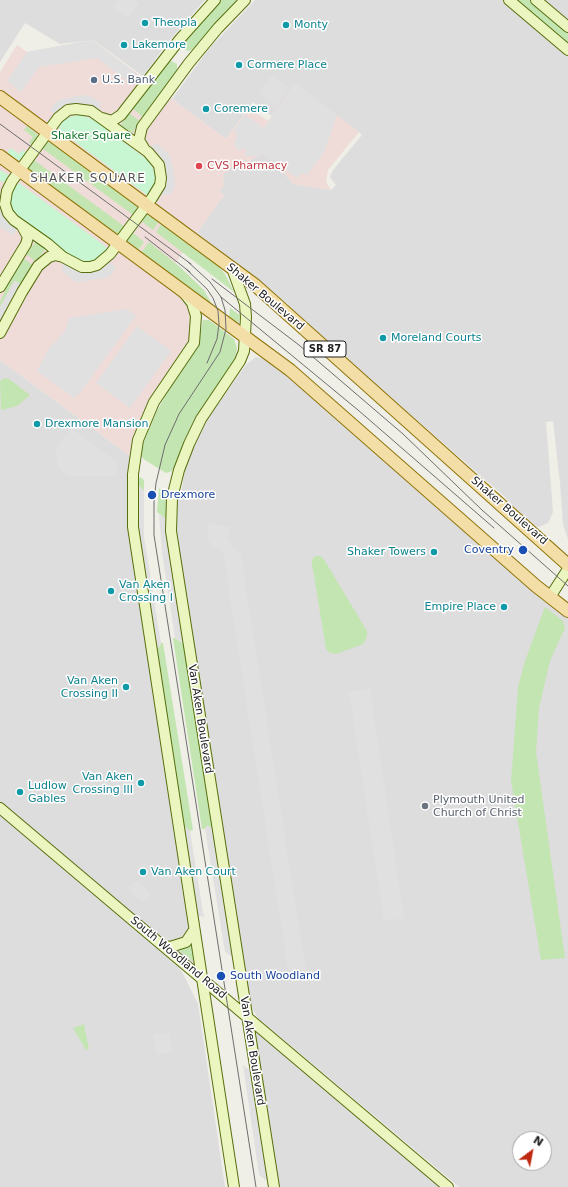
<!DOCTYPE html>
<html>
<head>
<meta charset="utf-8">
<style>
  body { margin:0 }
  #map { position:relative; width:568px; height:1187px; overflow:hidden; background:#efeee7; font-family:"DejaVu Sans",sans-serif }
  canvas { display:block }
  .north { position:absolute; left:512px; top:1131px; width:40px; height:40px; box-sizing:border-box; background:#fff; border:1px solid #a6a6a6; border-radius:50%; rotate:32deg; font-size:11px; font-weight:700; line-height:16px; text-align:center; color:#202020 }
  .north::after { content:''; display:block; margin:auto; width:14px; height:18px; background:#bf2911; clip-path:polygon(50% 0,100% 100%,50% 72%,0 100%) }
</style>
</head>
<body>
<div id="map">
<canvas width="568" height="1187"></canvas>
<div class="north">N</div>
</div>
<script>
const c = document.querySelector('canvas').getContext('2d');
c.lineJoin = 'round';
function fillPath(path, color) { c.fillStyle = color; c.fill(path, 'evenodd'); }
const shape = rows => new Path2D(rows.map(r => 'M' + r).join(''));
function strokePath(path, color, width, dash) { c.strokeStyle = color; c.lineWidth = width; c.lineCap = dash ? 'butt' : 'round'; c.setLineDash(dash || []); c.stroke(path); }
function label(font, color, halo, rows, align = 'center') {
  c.font = font + ' "DejaVu Sans",sans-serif'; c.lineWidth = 3; c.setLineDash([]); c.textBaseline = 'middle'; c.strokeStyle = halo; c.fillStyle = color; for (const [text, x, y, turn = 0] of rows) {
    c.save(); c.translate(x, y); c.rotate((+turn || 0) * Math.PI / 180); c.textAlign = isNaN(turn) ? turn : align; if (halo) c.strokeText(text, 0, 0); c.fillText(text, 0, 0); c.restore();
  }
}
const residential = shape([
  [0,0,205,0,167,43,143,76,93,40,60,44,25,23,0,62],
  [255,0,502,0,568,56,568,540,563,524,560,483,553,421,546,422,553,512,548,523,539,527,534,526,529,524,504,496,292,311,288,304,197,233,224,195,219,192,223,175,231,166,233,168,237,162,242,165,262,153,274,161,293,184,331,190,336,185,330,177,333,170,362,135,295,84,272,116,253,102,226,139,172,99,208,50],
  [543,0,568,0,568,21],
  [256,357,269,360,532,591,568,617,568,1187,459,1187,258,1018,249,1003,174,525,176,503,181,495,185,469,192,445,206,421,246,365],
  [520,1139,544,1139,544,1163,520,1163],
  [0,360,134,459,133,474,202,978,164,947,182,972,198,1004,225,1187,0,1187],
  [246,1016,448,1187,274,1187]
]);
const commercial = shape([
  [92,40,226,139,249,108,268,121,295,83,359,132,328,170,326,182,331,190,293,184,274,161,262,153,242,166,237,162,223,175,224,185,219,192,224,195,165,278,189,299,196,336,167,383,134,459,0,360,0,72,17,45,27,52]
]);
const grass = shape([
  [221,0,237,0,193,49,189,51,183,49,183,42],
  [515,0,529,0,568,33,568,45],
  [171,61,177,64,177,70,143,117,133,109,168,63],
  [129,113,140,121,131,135,120,126],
  [27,126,37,134,37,140,33,145,29,142,33,137,24,130],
  [46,142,53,143,136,203,137,208,133,215,42,148],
  [34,160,125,227,118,234,113,233,29,171,29,167],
  [149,213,160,220,153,230,140,220,146,214],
  [163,222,210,257,225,274,234,292,156,232],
  [132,232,144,242,137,252,127,243,126,239],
  [37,240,46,248,36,262,26,254],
  [149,242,180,267,204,290,214,308,164,271,163,268,140,254],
  [23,258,33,265,21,284,14,281,0,307,0,302,12,275],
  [230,308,241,316,238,323,235,324,229,319],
  [203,320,209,320,234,339,237,348,235,358,228,371,193,423,172,471,166,473,145,460,141,456,140,451,157,411,168,391,198,347],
  [5,378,9,379,30,395,17,406,1,410,0,381],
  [140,477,144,480,144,491,137,483],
  [159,488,167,493,167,517,165,518,157,512],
  [315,556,321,556,325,561,367,631,367,637,363,644,336,654,330,653,326,649,312,564,312,560],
  [545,607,563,621,565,628,550,661,539,708,536,752,565,958,541,960,511,781,518,687,525,661],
  [173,638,175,638,185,645,212,828,207,826,205,829,202,829],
  [161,643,163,643,193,830,190,831,181,824,155,645,159,647],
  [191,942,195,959,193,961,179,950],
  [84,1024,89,1049,86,1050,73,1028]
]);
const park = shape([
  [81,115,94,120,149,161,154,171,156,178,154,186,149,193,147,195,59,130,60,125,64,120,73,116],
  [10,148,19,154,23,150,27,153,23,159,18,160,7,153],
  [0,170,10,176,6,182,0,181],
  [19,183,105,246,108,250,99,258,90,263,82,262,68,255,21,220,12,209,10,197,11,191]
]);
const parking = shape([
  [117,0,135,0,139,3,128,19,113,7],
  [92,40,137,74,130,83,97,58,39,67,21,92,7,81,27,52],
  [272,75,289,88,276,107,258,94],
  [295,83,337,115,324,152,307,175,302,173,297,178,262,153,256,156,247,156,244,154,247,151,243,148,240,151,234,145,237,135,234,130,245,115,264,128],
  [83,95,92,97,100,103,100,113,92,107,81,104,76,105,56,115,50,111,54,104,59,100],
  [156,143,168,153,172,163,175,185,171,194,161,195,165,185,166,176,161,159,150,148],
  [0,203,5,218,17,230,13,235,0,227],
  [110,262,116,268,111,275,106,278,79,282,74,281,62,271,63,263,78,271,89,272,102,269],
  [15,281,21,284,0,324,0,307],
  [127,309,136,316,79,394,74,398,37,371,49,348,65,331,69,318],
  [137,326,171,351,130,408,96,383],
  [71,428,114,460,119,468,114,476,68,476,58,468,55,449],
  [137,483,144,491,144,536,161,643,159,648,155,645,137,540],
  [159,514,165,518,167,517,185,645,175,638,162,553],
  [207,523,230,527,228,539,241,556,306,972,289,976,223,552,212,546,208,540],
  [370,689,404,918,384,921,349,692],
  [182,824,190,831,204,918,201,916,197,917],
  [207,825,211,828,213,827,234,958,225,952,205,829],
  [138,881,150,893,151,895,144,902,132,895,128,888,134,882],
  [170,1033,172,1052,156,1055,153,1035],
  [243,1065,256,1075,273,1185,259,1175]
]);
const secondary = shape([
  [509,0,568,50],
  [536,0,568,27],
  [76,109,91,111,148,152,159,165,161,178,160,185,152,198,110,254,97,265,90,267,82,267,63,257,48,244,14,220,8,213,5,204,7,191,12,181,58,118,68,110,76,109],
  [102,118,112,121,121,115,180,39,215,0],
  [145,150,139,140,142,127,189,63,218,28,245,0],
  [232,268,245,304,246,317,244,351,240,361,201,419,189,444,179,470,172,498,171,531,274,1187],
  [0,287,26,244,28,237,22,226],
  [185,294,192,303,196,316,194,343,154,402,138,440,133,474,133,527,234,1187],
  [0,333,22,292,38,266,49,257,55,255,63,257],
  [550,597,568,569],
  [0,808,448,1187],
  [162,945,170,947,186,942,194,930]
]);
const primary = shape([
  [0,97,255,285,568,565],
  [0,156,290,370,536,586,568,611]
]);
const tram = shape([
  [0,124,191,264],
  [145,237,190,272],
  [187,261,210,282,221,297,225,310,226,329,220,352,179,414,165,445,156,483,154,501,154,535,256,1187],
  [186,269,207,289,213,298,218,311,219,324,217,339,207,363],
  [212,279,299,345,403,434,482,510,568,586],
  [221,297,358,410,494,528]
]);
const markers = [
  [145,23,4,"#0f9aa8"],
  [286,25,4,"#0f9aa8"],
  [124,45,4,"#0f9aa8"],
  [239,65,4,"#0f9aa8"],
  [94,80,4,"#5c6f8a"],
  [206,109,4,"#0f9aa8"],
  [199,166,4,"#e0444e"],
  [383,338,4,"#0f9aa8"],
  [37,424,4,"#0f9aa8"],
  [152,495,5,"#1a4fb4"],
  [523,550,5,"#1a4fb4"],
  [434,552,4,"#0f9aa8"],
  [111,591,4,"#0f9aa8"],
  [504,607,4,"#0f9aa8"],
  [126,687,4,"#0f9aa8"],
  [141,783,4,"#0f9aa8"],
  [20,792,4,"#0f9aa8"],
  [425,806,4,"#6b7280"],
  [143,872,4,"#0f9aa8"],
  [221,976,5,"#1a4fb4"]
];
const shields = [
  [325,349,42]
];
const shieldNames = [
  ["SR 87",325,349]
];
const cultureNames = [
  ["Theopla",153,23],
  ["Monty",294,25],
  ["Lakemore",132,45],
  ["Cormere Place",247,65],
  ["Coremere",214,109],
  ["Moreland Courts",391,338],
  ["Drexmore Mansion",45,424],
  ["Shaker Towers",426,552,"right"],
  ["Van Aken",119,585],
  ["Crossing I",119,598],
  ["Empire Place",496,607,"right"],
  ["Van Aken",118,681,"right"],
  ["Crossing II",118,694,"right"],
  ["Van Aken",133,777,"right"],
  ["Crossing III",133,790,"right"],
  ["Ludlow",28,786],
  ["Gables",28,799],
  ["Van Aken Court",151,872]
];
const serviceNames = [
  ["U.S. Bank",102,80]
];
const parkNames = [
  ["Shaker Square",91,136]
];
const healthNames = [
  ["CVS Pharmacy",207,166]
];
const streetNames = [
  ["Shaker Boulevard",265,297,40],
  ["Shaker Boulevard",509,511,41],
  ["Van Aken Boulevard",200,719,81],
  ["South Woodland Road",178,958,40],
  ["Van Aken Boulevard",252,1051,81]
];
const transitNames = [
  ["Drexmore",161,495],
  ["Coventry",514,550,"right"],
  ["South Woodland",230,976]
];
const worshipNames = [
  ["Plymouth United",433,800],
  ["Church of Christ",433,813]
];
const neighbourhoodNames = [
  ["SHAKER SQUARE",88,179]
];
fillPath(residential, '#dedddd');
fillPath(commercial, '#efdcd8');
fillPath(grass, '#c3e5b1');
fillPath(park, '#c8f5d2');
fillPath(parking, '#e0e0e0');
strokePath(secondary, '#576f0e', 12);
strokePath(primary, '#8f760c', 14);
strokePath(secondary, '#eaf5c0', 10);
strokePath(primary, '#f4dea7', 12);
strokePath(tram, '#6e6e6e', 1);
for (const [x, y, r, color] of markers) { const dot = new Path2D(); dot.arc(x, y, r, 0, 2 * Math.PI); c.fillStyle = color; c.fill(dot); strokePath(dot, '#fff', 1.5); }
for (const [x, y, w] of shields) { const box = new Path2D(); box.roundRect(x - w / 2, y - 8, w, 16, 3); c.fillStyle = '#fff'; c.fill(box); strokePath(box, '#202020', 1); }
label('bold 10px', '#202020', null, shieldNames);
label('11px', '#0d838f', '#fff', cultureNames, 'left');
label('11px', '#4e5e75', '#fff', serviceNames, 'left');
label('11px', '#15762b', '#fff', parkNames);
label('11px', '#be3a42', '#fff', healthNames, 'left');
label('11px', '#202020', '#fff', streetNames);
label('11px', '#164399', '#fff', transitNames, 'left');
label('11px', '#5b616d', '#fff', worshipNames, 'left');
c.letterSpacing = '1px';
label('12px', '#535353', '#fff', neighbourhoodNames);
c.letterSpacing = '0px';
</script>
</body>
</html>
